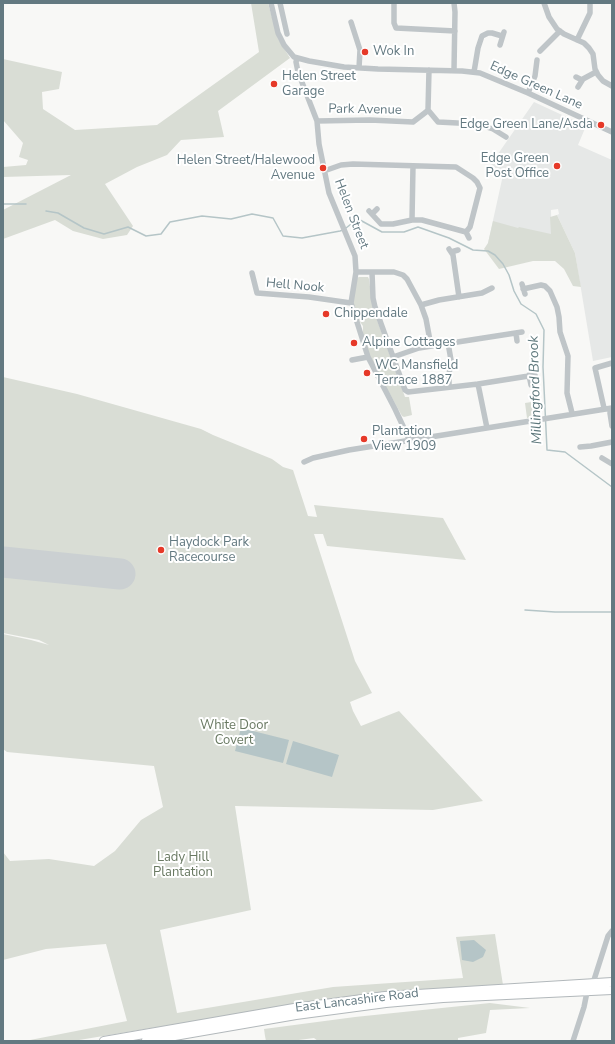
<!DOCTYPE html>
<html>
<head>
<meta charset="utf-8">
<style>
  body { margin:0 }
  #map { position:relative; width:615px; height:1044px; overflow:hidden; background:#f8f8f6; font-family:"Nunito Sans",sans-serif }
  canvas { display:block }
  .frame { position:absolute; inset:0; border:4px solid #637981; pointer-events:none }
</style>
</head>
<body>
<div id="map">
<canvas width="615" height="1044"></canvas>
<div class="frame"></div>
</div>
<script>
const c = document.querySelector('canvas').getContext('2d');
c.lineJoin = 'round';
function fillPath(path, color) { c.fillStyle = color; c.fill(path, 'evenodd'); }
const shape = rows => new Path2D(rows.map(r => 'M' + r).join(''));
function strokePath(path, color, width, dash) { c.strokeStyle = color; c.lineWidth = width; c.lineCap = dash ? 'butt' : 'round'; c.setLineDash(dash || []); c.stroke(path); }
function label(font, color, halo, rows, align = 'center') {
  c.font = font + ' "Nunito Sans",sans-serif'; c.lineWidth = 4; c.setLineDash([]); c.textBaseline = 'middle'; c.strokeStyle = halo; c.fillStyle = color; for (const [text, x, y, turn = 0] of rows) {
    c.save(); c.translate(x, y); c.rotate((+turn || 0) * Math.PI / 180); c.textAlign = isNaN(turn) ? turn : align; if (halo) c.strokeText(text, 0, 0); c.fillText(text, 0, 0); c.restore();
  }
}
const built = shape([
  [534,102,586,126,578,145,612,160,612,357,593,361,575,253,557,215,559,214,558,209,551,210,552,253,488,243,503,175,491,164]
]);
const green = shape([
  [251,3,268,3,278,39,290,58,218,111,224,137,181,140,167,155,137,167,105,184,133,226,127,235,103,239,73,231,55,220,3,239,3,210,71,175,3,177,3,167,26,165,28,160,19,157,23,143,3,120,3,59,62,72,59,89,42,92,43,109,75,130,157,125,259,52],
  [557,215,575,253,581,287,573,286,564,269,555,261,533,261,499,269,484,249,488,243,493,221,518,228,519,227,551,234,550,217],
  [359,277,368,277,369,279,373,309,405,397,409,397,412,415,404,417,402,416,369,356,363,335,363,326,358,319,359,314,355,310,353,303,357,278],
  [3,377,77,394,201,429,213,435,272,459,283,467,293,470,308,516,317,517,314,505,443,518,466,560,327,546,323,534,314,534,355,661,372,693,350,702,353,711,361,726,399,711,483,801,433,810,235,806,251,910,160,930,177,1013,333,987,463,978,456,937,495,934,503,985,334,998,73,1041,25,1041,127,1021,106,944,46,949,3,960,3,852,10,861,49,859,94,866,115,851,141,820,163,807,154,766,7,752,3,749,3,634,31,640,49,645,39,640,3,633],
  [538,401,538,416,527,418,525,403],
  [490,1003,530,1008,490,1010,486,1033,458,1038,458,1041,318,1041,314,1038,291,1041,266,1041,265,1036,264,1029,355,1017]
]);
const water = shape([
  [241,728,289,740,283,763,235,751],
  [293,741,339,755,332,777,286,764],
  [474,940,486,950,483,957,473,962,462,960,460,941]
]);
const stream = shape([
  [3,204,26,204],
  [46,211,58,213,84,228,104,234,128,227,146,236,161,234,170,222,202,216,231,219,252,214,273,218,283,236,302,238,340,231,343,230],
  [346,228,355,221,360,220,382,232,404,232,418,227,449,238,473,250,488,251,495,255,503,264,509,275,514,291,521,304,536,314,544,330,543,367,547,450,565,452,612,487],
  [525,610,555,612,612,612]
]);
const runway = shape([
  [3,562,120,574]
]);
const minor = shape([
  [271,3,278,33,284,45,294,57,309,61,344,67,378,69,462,71,480,73,528,93,612,132],
  [280,3,287,34],
  [394,3,394,23,396,28,455,31],
  [544,3,549,17,557,29,564,34,584,43,589,48,593,54,595,69,598,75,603,81,612,86],
  [351,22,360,50,359,68],
  [577,40,590,13,590,3],
  [500,45,504,32],
  [540,51,560,31],
  [297,58,296,62,298,72,317,121,319,144,329,193,355,256,356,272,351,303,368,357,395,409,410,441],
  [429,70,428,110,438,122,477,124,493,129,506,137],
  [454,70,455,12,454,3],
  [474,72,478,48,482,36,488,33,492,33,502,36],
  [576,77,582,80],
  [578,87,583,79,596,72],
  [528,93,535,76,537,60],
  [317,121,370,120,413,122,426,112,428,110],
  [324,171,341,165,353,164,456,167,473,178,477,182,480,188,470,227,466,232],
  [369,211,381,224,393,224,412,220,422,220,466,232,469,238],
  [372,214,377,209],
  [412,220,413,166],
  [449,249,453,255,459,297],
  [451,252,458,250],
  [356,272,394,272,403,275,407,279,421,305,426,319,431,346],
  [372,272,373,298,375,307,405,390,408,392,478,384,535,375],
  [252,273,257,293,309,297,351,303],
  [522,284,525,294],
  [523,289,541,285,545,286,550,291,557,307,559,317,560,332,568,356,567,393,572,413],
  [421,305,439,300,482,293,492,288],
  [516,333,517,341],
  [448,343,451,360,449,375,449,387],
  [393,357,419,348,522,332],
  [352,360,368,357],
  [529,375,531,385],
  [478,384,487,428],
  [604,408,595,368,612,363],
  [610,413,612,426],
  [580,447,591,446,612,442],
  [602,458,612,464],
  [304,462,313,458,349,450,612,408],
  [593,983,608,936,612,931],
  [573,1041,584,1007,587,992]
]);
const highway = shape([
  [104,1041,294,1008,385,996,612,982],
  [146,1041,296,1015,386,1003,443,998,612,990]
]);
const markers = [
  [365,52,4,"#e63928"],
  [274,84,4,"#e63928"],
  [601,125,4,"#e63928"],
  [557,166,4,"#e63928"],
  [323,168,4,"#e63928"],
  [326,314,4,"#e63928"],
  [354,343,4,"#e63928"],
  [367,373,4,"#e63928"],
  [364,439,4,"#e63928"],
  [161,550,4,"#e63928"]
];
const poiNames = [
  ["Wok In",373,52],
  ["Helen Street",282,77],
  ["Garage",282,92],
  ["Edge Green Lane/Asda",593,125,"right"],
  ["Edge Green",549,159,"right"],
  ["Post Office",549,174,"right"],
  ["Helen Street/Halewood",315,161,"right"],
  ["Avenue",315,176,"right"],
  ["Chippendale",334,314],
  ["Alpine Cottages",362,343],
  ["WC Mansfield",375,366],
  ["Terrace 1887",375,381],
  ["Plantation",372,432],
  ["View 1909",372,447],
  ["Haydock Park",169,543],
  ["Racecourse",169,558]
];
const streetNames = [
  ["Edge Green Lane",536,86,24],
  ["Park Avenue",365,110,1],
  ["Helen Street",351,214,69],
  ["Hell Nook",295,286,5],
  ["East Lancashire Road",357,1001,-7]
];
const parkNames = [
  ["White Door",234,726],
  ["Covert",234,741],
  ["Lady Hill",183,858],
  ["Plantation",183,873]
];
const waterNames = [
  ["Millingford Brook",536,390,-92]
];
fillPath(built, '#e6e8e7');
fillPath(green, '#d9ddd5');
fillPath(water, '#b5c5c7');
strokePath(stream, '#b5c5c7', 1.5);
strokePath(runway, '#cbd0d2', 31);
strokePath(highway, '#b2b8bb', 10);
strokePath(minor, '#bfc5c8', 5.5);
strokePath(highway, '#fff', 8);
for (const [x, y, r, color] of markers) { const dot = new Path2D(); dot.arc(x, y, r, 0, 2 * Math.PI); c.fillStyle = color; c.fill(dot); strokePath(dot, '#fff', 1.5); }
label('13px', '#637981', '#fff', poiNames, 'left');
label('13px', '#637981', '#fff', streetNames);
label('13px', '#697962', '#fff', parkNames);
label('italic 14px', '#5e787c', '#fff', waterNames);
</script>
</body>
</html>
